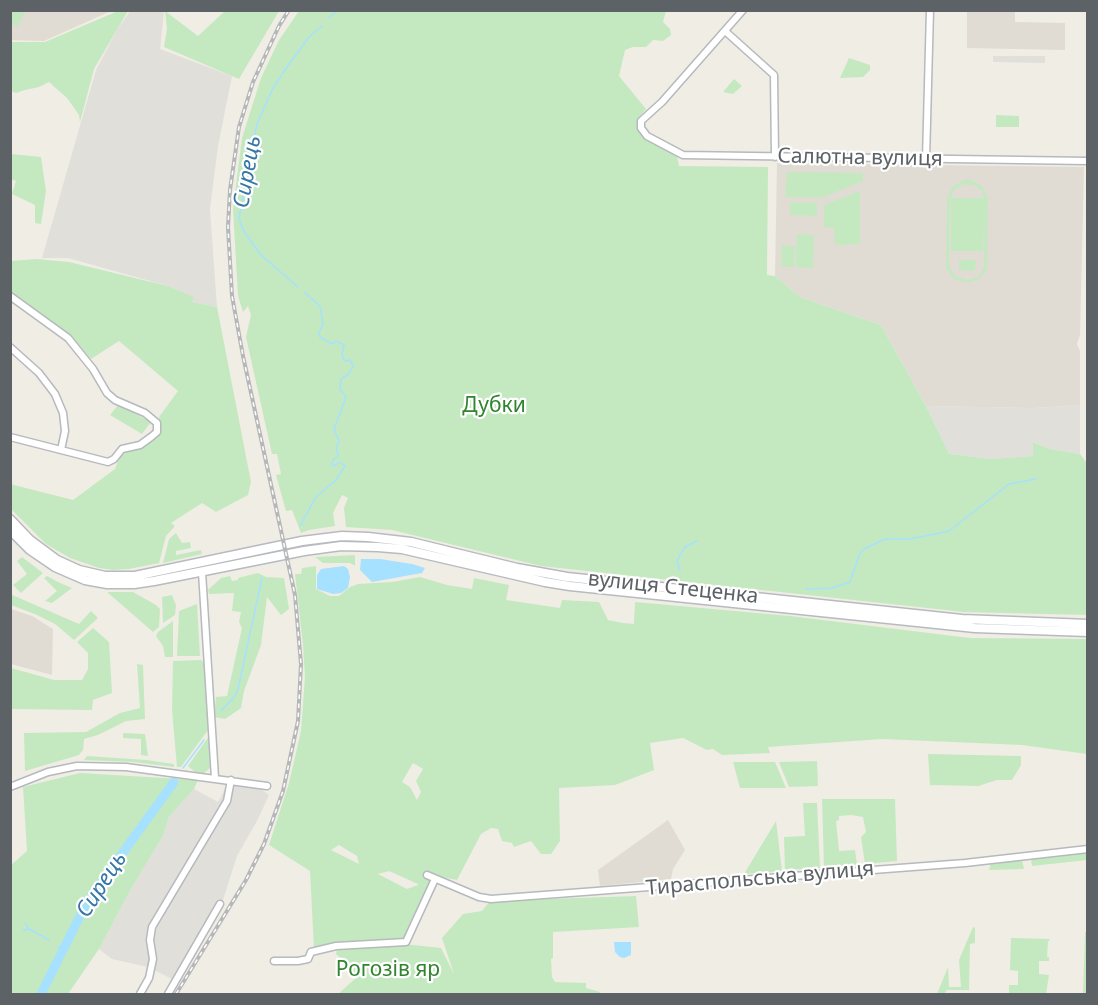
<!DOCTYPE html>
<html>
<head>
<meta charset="utf-8">
<style>
  body { margin:0 }
  #map { position:relative; width:1098px; height:1005px; overflow:hidden; background:#f0ede5; font-family:"Noto Sans",sans-serif }
  canvas { display:block }
  .frame { position:absolute; inset:0; border:12px solid #5d6267; pointer-events:none }
</style>
</head>
<body>
<div id="map">
<canvas width="1098" height="1005"></canvas>
<div class="frame"></div>
</div>
<script>
const c = document.querySelector('canvas').getContext('2d');
c.lineJoin = 'round';
function fillPath(path, color) { c.fillStyle = color; c.fill(path, 'evenodd'); }
const shape = rows => new Path2D(rows.map(r => 'M' + r).join(''));
function strokePath(path, color, width, dash) { c.strokeStyle = color; c.lineWidth = width; c.lineCap = dash ? 'butt' : 'round'; c.setLineDash(dash || []); c.stroke(path); }
function label(font, color, halo, rows, align = 'center') {
  c.font = font + ' "Noto Sans",sans-serif'; c.lineWidth = 4.5; c.setLineDash([]); c.textBaseline = 'middle'; c.strokeStyle = halo; c.fillStyle = color; for (const [text, x, y, turn = 0] of rows) {
    c.save(); c.translate(x, y); c.rotate((+turn || 0) * Math.PI / 180); c.textAlign = isNaN(turn) ? turn : align; if (halo) c.strokeText(text, 0, 0); c.fillText(text, 0, 0); c.restore();
  }
}
const industrial = shape([
  [130,11,164,11,160,49,232,76,218,146,210,209,217,307,192,302,193,297,168,286,68,258,42,258,96,70,117,30],
  [993,56,1045,56,1045,63,993,62],
  [1080,405,1080,454,1050,449,1034,442,1034,456,991,459,949,454,926,406,1033,408],
  [224,780,257,786,269,795,258,819,237,856,222,903,176,981,148,967,112,959,99,949,131,889,163,836,169,817,194,789,218,802,227,785]
]);
const education = shape([
  [11,11,111,11,44,41,11,40],
  [967,11,1015,11,1015,22,1065,23,1065,50,967,48],
  [777,163,1084,167,1080,335,1077,344,1080,351,1080,405,1033,408,926,406,881,325,800,297,775,276],
  [11,609,32,616,53,629,52,675,11,664],
  [668,820,685,850,673,869,671,879,600,886,598,870]
]);
const green = shape([
  [10,11,26,11,17,27,11,23],
  [118,11,128,11,94,69,80,122,79,115,67,98,49,82,39,87,25,90,16,93,11,91,11,42,45,42],
  [165,11,198,36,225,11,279,11,239,79,164,47,167,29],
  [299,11,666,11,663,22,670,29,671,35,663,41,653,40,646,47,633,47,625,50,619,76,646,109,640,116,638,125,644,138,677,156,679,166,768,167,767,275,775,276,800,297,881,325,926,406,949,454,991,459,1033,456,1033,442,1050,449,1080,454,1087,463,1087,615,964,612,541,566,392,530,346,527,344,508,348,498,342,495,333,513,335,526,309,530,301,533,292,510,286,511,276,475,281,474,277,454,272,454,246,337,251,315,248,306,243,312,238,296,233,209,242,138,261,78,279,40],
  [849,58,870,65,870,70,863,77,840,78],
  [734,79,742,86,733,94,723,92],
  [996,115,1019,116,1019,127,996,127],
  [11,154,41,157,46,191,41,224,35,223,35,205,12,194,16,181,11,179],
  [787,172,863,173,863,181,821,198,785,197],
  [964,180,971,180,982,186,988,198,987,269,979,279,967,283,954,279,946,268,947,198,953,186],
  [964,184,976,186,981,190,984,198,951,198,951,251,983,251,985,201,984,267,978,277,967,280,955,276,949,266,950,200,954,190],
  [860,191,860,244,835,245,834,228,824,227,824,205],
  [790,202,817,203,817,216,790,215],
  [797,234,814,235,813,268,796,267],
  [782,245,795,246,794,267,781,267],
  [36,259,69,262,168,286,194,297,192,302,217,307,251,482,248,495,216,512,202,503,171,523,175,526,166,536,159,563,129,569,113,570,99,568,70,558,46,544,11,509,10,484,73,500,115,469,121,453,140,446,159,432,161,424,159,417,178,391,119,341,91,359,69,334,11,293,11,261],
  [959,260,976,260,975,271,959,270],
  [118,405,151,422,142,434,110,415],
  [176,533,182,543,190,542,191,548,176,551,176,555,201,550,202,554,163,563,169,539],
  [355,555,355,566,350,563,323,563,315,557],
  [22,557,43,573,21,593,13,585,27,574,17,561],
  [316,566,316,589,330,596,339,596,350,587,358,584,392,582,420,577,447,585,472,589,474,578,509,585,506,600,560,608,562,600,599,602,608,620,623,623,634,624,635,602,790,616,970,638,1087,639,1087,754,1022,745,882,739,768,747,770,753,722,755,713,749,707,750,683,738,650,743,654,770,615,785,559,788,560,841,551,854,541,854,531,841,514,847,512,843,502,841,498,829,491,828,481,834,457,880,426,874,424,877,432,881,404,939,314,949,310,871,269,845,289,783,301,731,305,677,303,645,295,574,301,574,302,568],
  [413,763,423,769,416,781,421,792,417,800,410,787,402,782],
  [339,845,357,856,359,864,331,850],
  [389,871,418,884,418,885,407,889,378,874],
  [258,573,266,577,284,578,289,609,281,615,267,597,261,645,244,691,241,708,225,719,214,717,216,697,227,696,242,628,239,622,241,612,232,611,234,593,209,594,208,590,221,578,230,576,232,581,238,580,238,578],
  [47,576,58,582,72,588,52,603,45,601,57,591,44,578],
  [107,592,133,592,156,605,160,609,159,627,153,632],
  [10,594,79,624,91,611,98,618,74,640,55,624,37,615,11,605],
  [172,595,176,605,175,615,163,623,162,597],
  [197,604,200,656,177,656,179,611],
  [173,621,173,657,165,657,163,646,156,636,158,632],
  [93,628,109,642,112,693,93,700,92,710,11,709,11,668,54,680,82,680,88,669,88,653,77,642],
  [201,660,205,663,208,730,181,767,177,767,172,710,173,661],
  [137,664,143,665,145,719,126,721,98,735,84,739,83,750,79,755,25,771,24,733,86,732,120,713,140,708],
  [123,733,145,734,148,756,141,755,141,739,123,738],
  [209,736,210,768,204,773,196,773,188,766],
  [928,754,1021,756,1021,765,1012,780,997,780,978,786,930,785],
  [87,756,146,760,174,764,174,767,133,762,84,760],
  [817,761,818,786,789,787,779,762],
  [733,762,775,762,786,788,740,788],
  [80,773,198,780,194,789,169,817,163,836,131,889,99,949,68,994,11,994,11,865,27,851,23,787],
  [822,799,895,799,897,861,865,864,861,837,866,832,863,817,851,815,839,816,839,820,836,821,839,851,855,850,857,865,824,867],
  [803,803,817,803,820,868,785,870,784,837,805,836],
  [776,821,782,871,744,874],
  [1087,853,1087,860,1032,866,1031,859],
  [1022,860,1024,869,989,870,991,863],
  [636,896,639,927,553,932,553,958,551,959,552,977,555,982,586,983,586,988,600,992,600,994,338,994,356,978,355,973,336,954,337,949,403,944,441,948,454,974,442,938,463,914,482,911,490,901],
  [973,927,975,928,975,943,970,944,969,990,947,990,944,994,937,994,948,967,949,987,961,987,959,960],
  [1085,932,1088,932,1087,994,1083,994],
  [1011,938,1050,939,1048,942,1047,957,1049,957,1049,961,1039,961,1039,974,1049,975,1046,994,1009,994,1009,985,1018,985,1018,971,1010,970]
]);
const water = shape([
  [361,559,380,559,412,564,425,568,422,573,372,582,360,570],
  [344,566,348,569,350,577,348,588,341,593,333,594,317,589,317,575,321,569],
  [614,942,631,942,631,955,624,958,620,957,615,952]
]);
const stream = shape([
  [329,18,338,10],
  [282,74,309,37,322,26],
  [281,76,273,88,257,124,239,218,243,230,261,255,298,287],
  [300,526,316,497,336,480,345,466,341,463,338,463,334,466,332,464,333,460,338,456,336,448,339,441,334,429,346,397,340,389,341,379,349,374,353,366,350,360,346,361,343,358,342,353,344,345,336,341,333,344,328,342,320,337,319,333,323,324,320,306,304,292],
  [680,570,677,562,680,555,685,547,697,541],
  [806,589,832,588,850,582,860,553,864,549,885,539,910,539,949,531,1009,484,1036,479],
  [221,711,235,696,238,689,262,578],
  [183,768,204,740],
  [25,923,29,929],
  [23,930,29,929,49,940],
  [58,947,63,950]
]);
const river = shape([
  [41,994,87,902,174,782]
]);
const street = shape([
  [743,10,662,102,641,121,641,128,647,136,683,155,1088,161],
  [725,31,774,75,775,157],
  [926,159,930,10],
  [10,296,68,338,93,369,107,393,115,400,145,413,157,423,157,432,151,437,140,445,122,449,114,459,108,462,10,437],
  [10,347,39,373,55,394,63,413,65,431,61,450],
  [202,572,215,778],
  [10,787,48,772,77,766,126,767,267,786],
  [427,875,479,897,491,899,965,863,1088,849],
  [274,961,298,961,308,959,311,952,336,946,406,942,435,879],
  [140,994,149,978,153,959,150,940,152,927,227,801,231,780],
  [168,994,220,904]
]);
const secondary = shape([
  [10,519,30,540,57,560,79,570,105,576,135,576,302,541,342,536,368,537,411,542,517,568,567,577,962,619,1088,624],
  [10,530,30,550,55,567,85,580,107,584,134,584,154,581,304,551,341,546,378,547,402,549,545,582,570,586,975,628,1088,632]
]);
const rail = shape([
  [176,994,246,880,264,844,283,791,298,721,301,664,295,595,243,356,232,296,228,227,230,190,239,127,253,82,279,26,289,10]
]);
const streetNames = [
  ["Салютна вулиця",860,158,1],
  ["вулиця Стеценка",673,588,6],
  ["Тираспольська вулиця",760,879,-5]
];
const parkNames = [
  ["Дубки",494,406],
  ["Рогозів яр",388,970]
];
const waterNames = [
  ["Сирець",248,172,-80],
  ["Сирець",102,885,-57]
];
fillPath(industrial, '#e1dfda');
fillPath(education, '#e0dcd4');
fillPath(green, '#c4e9c0');
fillPath(water, '#a6e1ff');
strokePath(stream, '#a6e1ff', 1.5);
strokePath(river, '#a6e1ff', 9);
strokePath(street, '#b6b9bd', 9);
strokePath(secondary, '#b7bbc0', 11);
strokePath(street, '#fff', 6);
strokePath(secondary, '#fff', 8);
strokePath(rail, '#b6b7b8', 4);
strokePath(rail, '#fff', 1.5, [4.5]);
label('21px', '#5d6267', '#fff', streetNames);
label('21px', '#32842f', '#fff', parkNames);
label('italic 22px', '#3677a7', '#fff', waterNames);
</script>
</body>
</html>
